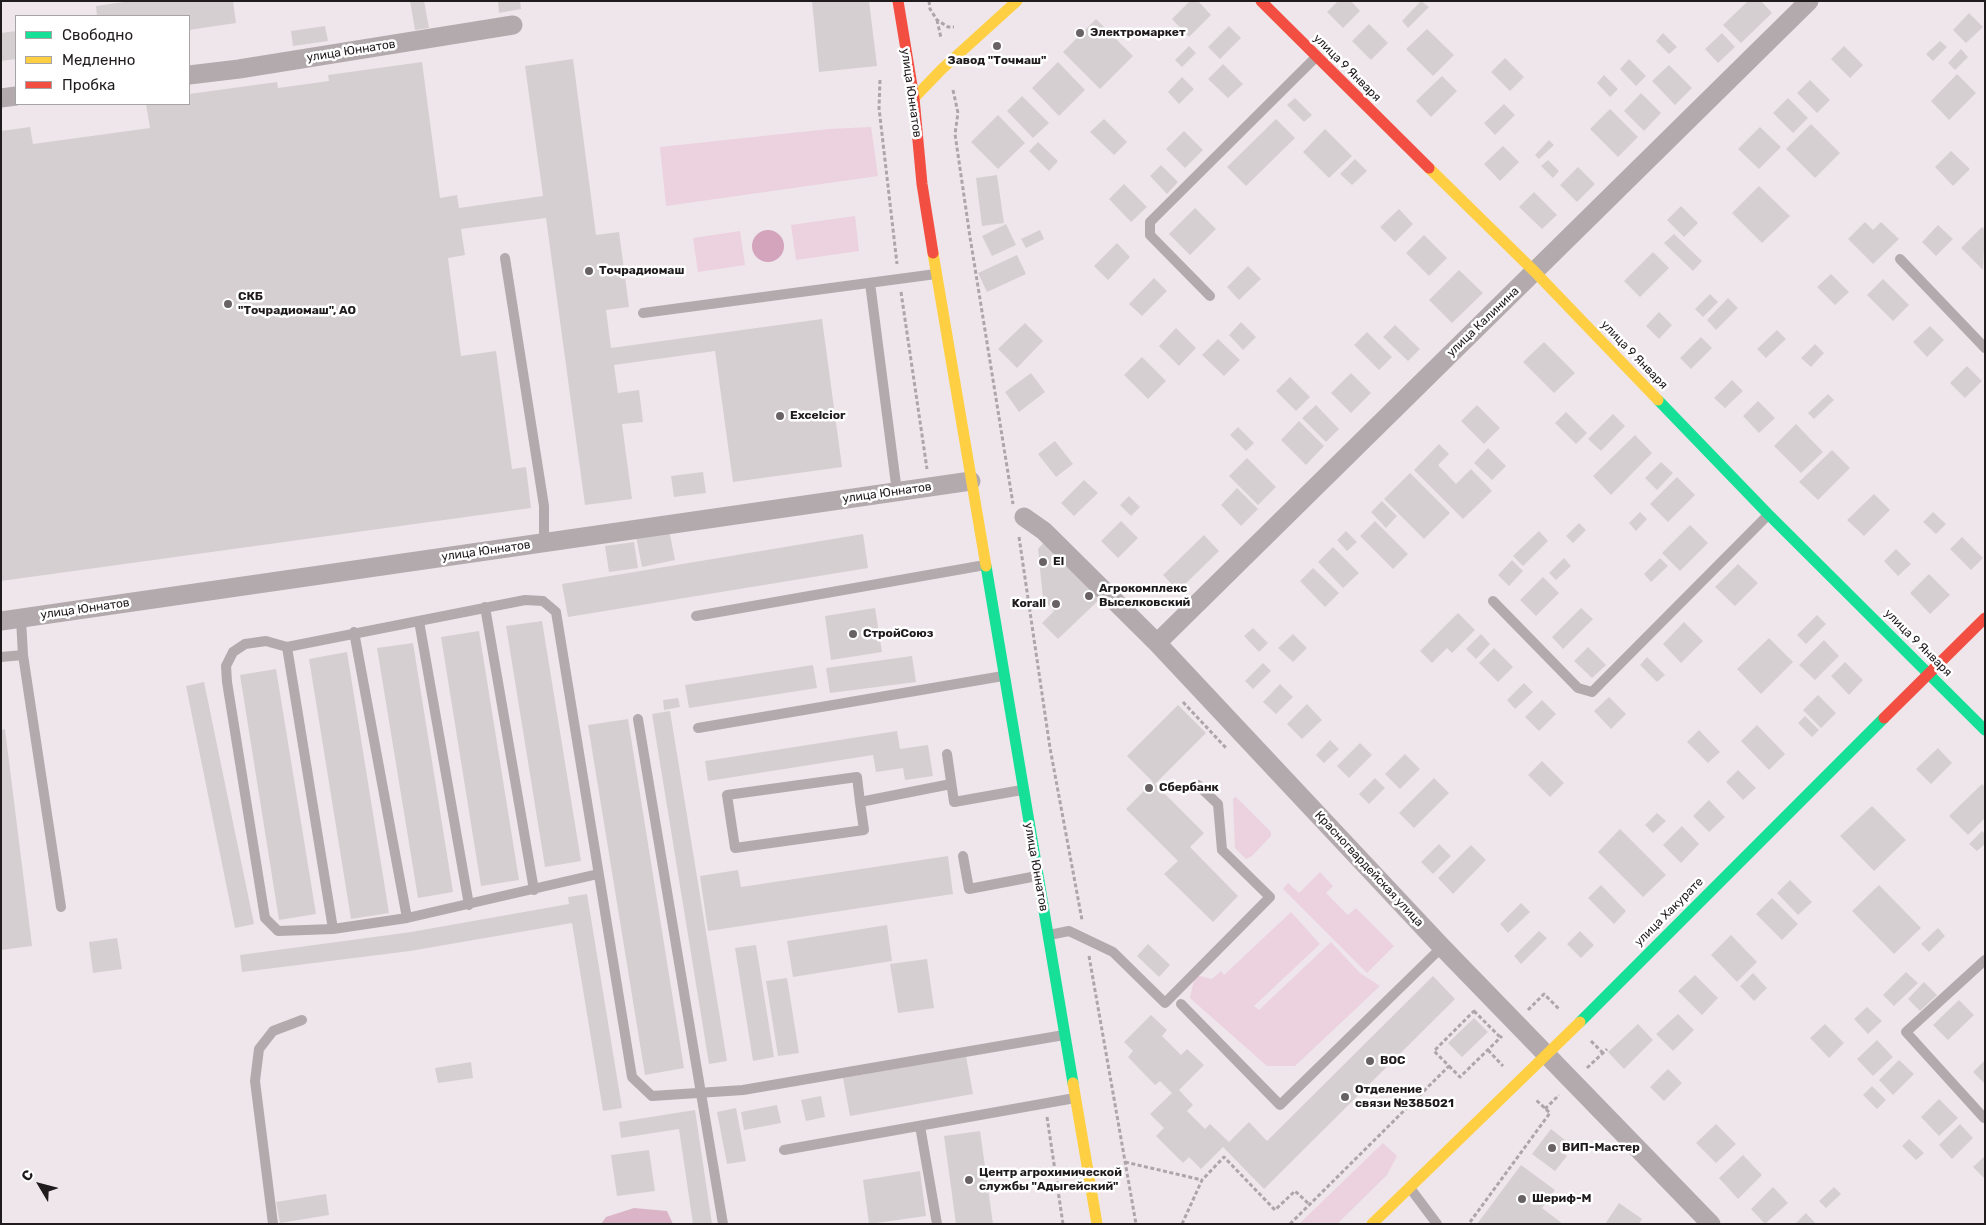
<!DOCTYPE html>
<html>
<head>
<meta charset="utf-8">
<style>
  body { margin:0 }
  #map { position:relative; width:1986px; height:1225px; overflow:hidden; background:#eee6ea; font-family:Rubik,sans-serif }
  canvas { display:block }
  .frame { position:absolute; inset:0; border:2px solid #201b1d; pointer-events:none }
  .legend { position:absolute; left:15px; top:15px; width:175px; height:90px; box-sizing:border-box; background:#fff; border:1px solid #a6a4a5; margin:0; padding:6px 9px; list-style:none; font-size:15px; color:#201b1d }
  .legend li { display:flex; align-items:center; gap:10px; height:25px }
  .legend b { width:25px; border:1px solid #a6a4a5 }
  .north { position:absolute; left:15px; top:1160px; width:50px; height:50px; -webkit-text-stroke:4px #fff; paint-order:stroke; rotate:307deg; font-size:14px; font-weight:700; line-height:20px; text-align:center; color:#201b1d }
  .north::after { content:''; display:block; margin:auto; width:18px; height:22px; background:#201b1d; clip-path:polygon(50% 0,100% 100%,50% 72%,0 100%) }
</style>
</head>
<body>
<div id="map">
<canvas width="1986" height="1225"></canvas>
<div class="frame"></div>
<ul class="legend">
<li><b style="height:6px;background:#16e098"></b>Свободно</li>
<li><b style="height:6px;background:#ffcf43"></b>Медленно</li>
<li><b style="height:6px;background:#f24e42"></b>Пробка</li>
</ul>
<div class="north">С</div>
</div>
<script>
const c = document.querySelector('canvas').getContext('2d');
c.lineJoin = 'round';
function fillPath(path, color) { c.fillStyle = color; c.fill(path, 'evenodd'); }
const shape = rows => new Path2D(rows.map(r => 'M' + r).join(''));
function strokePath(path, color, width, dash) { c.strokeStyle = color; c.lineWidth = width; c.lineCap = dash ? 'butt' : 'round'; c.setLineDash(dash || []); c.stroke(path); }
function label(font, color, halo, rows, align = 'center') {
  c.font = font + ' Rubik,sans-serif'; c.lineWidth = 5; c.setLineDash([]); c.textBaseline = 'middle'; c.strokeStyle = halo; c.fillStyle = color; for (const [text, x, y, turn = 0] of rows) {
    c.save(); c.translate(x, y); c.rotate((+turn || 0) * Math.PI / 180); c.textAlign = isNaN(turn) ? turn : align; if (halo) c.strokeText(text, 0, 0); c.fillText(text, 0, 0); c.restore();
  }
}
const green = shape([
  [871,127,878,176,666,206,660,147,829,129],
  [855,216,859,251,796,260,791,225],
  [740,231,745,265,698,272,693,238],
  [1236,797,1271,832,1271,836,1252,856,1246,859,1235,848,1233,798],
  [1320,872,1333,886,1326,893,1348,915,1356,908,1394,946,1367,973,1283,889,1288,883,1299,893],
  [1291,912,1320,944,1254,1006,1259,1010,1331,942,1360,973,1380,986,1295,1066,1267,1066,1190,998,1195,975,1212,979,1221,971,1224,975],
  [1383,1143,1397,1156,1387,1175,1337,1224,1299,1224]
]);
const forest = shape([
  [634,1208,667,1211,673,1224,601,1224,606,1217]
]);
const water = shape([
  '752 246a16 16 0 1 1 32 0a16 16 0 1 1-32 0Z'
]);
const building = shape([
  [131,1,233,1,236,23,189,30,189,16,97,16,96,6],
  [410,1,424,1,429,28,415,30],
  [498,1,520,1,521,9,499,13],
  [812,1,869,1,877,66,819,72],
  [1190,1,1198,1,1211,15,1189,37,1172,19],
  [1338,1,1351,1,1360,11,1343,28,1327,12],
  [1421,1,1429,7,1408,28,1402,21],
  [1748,1,1761,1,1772,13,1741,43,1723,25],
  [1969,13,1983,27,1966,43,1953,30],
  [1096,19,1133,56,1100,89,1063,52],
  [1369,24,1388,43,1371,60,1352,41],
  [325,26,328,41,293,46,291,31],
  [1229,26,1241,38,1220,59,1208,47],
  [1427,29,1454,55,1433,76,1406,49],
  [16,31,16,59,1,61,1,33],
  [1663,33,1677,47,1669,54,1656,41],
  [1722,33,1735,47,1718,63,1705,49],
  [1940,41,1947,47,1933,61,1926,54],
  [1189,46,1196,53,1182,67,1175,60],
  [1844,46,1863,65,1850,78,1831,59],
  [1961,49,1968,57,1955,70,1948,63],
  [1505,58,1524,77,1510,91,1491,72],
  [573,59,596,235,619,232,629,307,606,310,611,348,822,319,842,467,733,482,715,351,614,365,618,393,639,390,643,422,622,424,632,499,585,505,546,218,461,229,465,255,448,258,461,356,496,351,512,469,526,467,531,508,1,581,1,131,30,127,33,144,150,128,146,104,189,104,189,94,277,82,278,88,329,81,328,75,422,62,440,198,457,195,459,208,543,196,525,66],
  [1629,59,1646,76,1636,86,1620,69],
  [1058,62,1085,90,1059,116,1032,88],
  [1223,64,1243,84,1228,98,1208,79],
  [1669,65,1692,88,1675,105,1652,81],
  [1957,74,1976,93,1949,120,1931,101],
  [1604,75,1618,89,1610,97,1597,83],
  [1442,76,1457,91,1431,117,1416,101],
  [1182,77,1194,89,1179,104,1168,92],
  [1810,80,1830,100,1817,113,1797,93],
  [1641,93,1661,113,1644,131,1624,111],
  [1022,96,1049,123,1033,138,1007,111],
  [1295,98,1312,115,1304,122,1287,105],
  [1788,98,1808,118,1793,133,1773,113],
  [1504,104,1515,115,1495,135,1484,123],
  [1610,109,1638,137,1618,157,1590,129],
  [998,115,1025,143,998,169,971,142],
  [1104,119,1127,142,1114,155,1090,132],
  [1276,119,1295,138,1246,186,1227,167],
  [1811,124,1840,153,1815,178,1786,149],
  [1760,127,1781,147,1759,169,1738,149],
  [1325,129,1352,156,1329,178,1303,152],
  [1184,131,1203,150,1185,168,1166,149],
  [1549,140,1554,145,1539,159,1535,155],
  [1038,142,1058,161,1049,171,1029,151],
  [1503,146,1519,162,1500,181,1484,164],
  [1951,151,1970,169,1953,186,1935,167],
  [1355,159,1367,171,1352,185,1340,174],
  [1548,160,1559,171,1553,178,1541,166],
  [1161,165,1178,182,1167,194,1150,176],
  [1578,167,1595,184,1577,202,1560,185],
  [997,175,1004,223,982,226,976,178],
  [1124,184,1147,207,1131,222,1109,199],
  [1759,186,1790,216,1762,243,1732,213],
  [1534,192,1557,215,1542,229,1519,207],
  [1681,206,1698,223,1684,237,1667,220],
  [1195,208,1216,229,1190,255,1169,234],
  [1399,209,1413,224,1395,242,1380,227],
  [1865,222,1873,230,1881,222,1899,239,1873,264,1848,239],
  [1006,224,1016,245,992,256,982,236],
  [1938,225,1953,239,1936,256,1922,242],
  [1982,227,1985,230,1983,270,1961,248],
  [1040,230,1044,239,1026,248,1021,239],
  [1674,234,1702,261,1693,271,1664,243],
  [1424,235,1447,258,1429,276,1406,253],
  [1117,243,1130,257,1108,280,1094,266],
  [1653,252,1669,268,1640,297,1624,281],
  [1017,255,1026,274,987,292,978,273],
  [1248,266,1261,279,1239,300,1227,287],
  [1459,270,1483,293,1452,323,1429,300],
  [1831,274,1849,292,1835,305,1817,287],
  [1154,278,1167,291,1142,316,1129,304],
  [1883,279,1909,305,1893,321,1867,295],
  [1710,294,1718,302,1703,317,1695,309],
  [1728,298,1738,308,1716,330,1707,320],
  [1659,312,1672,325,1659,339,1646,326],
  [1241,322,1256,337,1243,350,1229,335],
  [1025,323,1043,341,1017,368,998,349],
  [1395,325,1420,349,1408,361,1383,337],
  [1930,326,1944,340,1927,357,1913,342],
  [1176,328,1196,348,1179,366,1159,346],
  [1777,330,1786,339,1766,358,1757,349],
  [1367,332,1392,357,1379,370,1354,345],
  [1701,337,1712,348,1691,369,1680,358],
  [1218,339,1240,360,1224,376,1202,355],
  [1544,342,1575,373,1554,393,1523,362],
  [1815,344,1824,353,1811,367,1801,358],
  [1142,357,1166,381,1148,399,1124,375],
  [1967,366,1982,381,1965,398,1950,383],
  [1031,373,1045,392,1019,412,1005,392],
  [1351,373,1371,393,1351,413,1331,393],
  [1290,377,1310,397,1296,411,1276,391],
  [1732,380,1743,391,1725,408,1714,398],
  [1828,394,1834,400,1814,419,1808,413],
  [1758,401,1775,418,1759,433,1743,416],
  [1316,405,1339,429,1326,442,1302,418],
  [1477,405,1500,428,1484,444,1461,421],
  [1566,412,1587,433,1576,444,1555,423],
  [1613,414,1625,426,1601,451,1588,439],
  [1299,421,1324,446,1306,465,1281,440],
  [1796,424,1823,452,1801,473,1774,446],
  [1238,427,1254,443,1246,451,1230,435],
  [1635,435,1652,453,1611,495,1593,476],
  [1055,441,1073,464,1056,477,1038,454],
  [1439,444,1449,454,1438,465,1456,484,1471,469,1492,491,1463,519,1414,470],
  [1488,448,1506,466,1492,480,1474,463],
  [1832,450,1850,468,1818,500,1799,482],
  [1247,458,1276,487,1258,505,1229,476],
  [1661,462,1673,473,1657,490,1645,478],
  [703,472,706,493,674,497,671,476],
  [1410,473,1450,513,1424,539,1384,499],
  [1677,477,1695,495,1668,522,1650,504],
  [1084,480,1098,493,1074,516,1061,503],
  [1237,488,1258,509,1241,526,1221,505],
  [1874,494,1890,510,1864,536,1847,520],
  [1129,496,1140,507,1131,516,1120,505],
  [1382,501,1397,516,1386,528,1371,512],
  [1640,512,1647,519,1636,531,1629,523],
  [1933,512,1946,524,1936,534,1923,522],
  [1121,521,1138,538,1118,558,1101,541],
  [1375,521,1408,554,1393,569,1360,536],
  [1579,523,1586,530,1573,543,1566,536],
  [1690,525,1708,543,1680,571,1662,553],
  [669,530,675,560,642,567,636,536],
  [1346,531,1357,542,1347,551,1337,540],
  [1539,531,1548,541,1523,566,1513,556],
  [863,534,868,568,568,617,562,584],
  [1204,535,1219,551,1178,591,1163,575],
  [1962,537,1983,558,1971,570,1950,549],
  [1047,539,1102,597,1058,639,1042,623,1054,611,1043,599,1038,549],
  [634,542,638,568,609,572,605,546],
  [1333,547,1359,573,1343,588,1318,562],
  [1896,549,1911,564,1898,576,1884,561],
  [1564,558,1571,566,1556,580,1549,573],
  [1660,558,1668,566,1651,582,1644,574],
  [1512,560,1523,571,1509,586,1498,575],
  [1738,564,1758,583,1735,606,1715,587],
  [1313,568,1339,593,1325,607,1300,581],
  [1929,574,1950,595,1930,614,1910,593],
  [1543,577,1559,593,1536,616,1520,600],
  [875,608,882,652,831,660,825,616],
  [1581,608,1593,619,1563,649,1552,637],
  [1458,613,1475,630,1452,653,1447,648,1432,663,1420,651],
  [1817,615,1826,624,1806,644,1797,635],
  [542,621,581,861,545,867,506,626],
  [1684,622,1703,641,1681,663,1663,644],
  [1253,628,1268,643,1259,652,1244,636],
  [479,631,519,880,481,886,441,637],
  [1293,634,1307,648,1293,662,1278,648],
  [1481,634,1490,644,1476,659,1466,649],
  [1769,638,1793,662,1761,694,1737,669],
  [1824,640,1839,656,1815,680,1799,665],
  [413,643,453,892,418,898,377,648],
  [1588,647,1606,665,1592,678,1574,661],
  [1494,648,1513,667,1498,682,1479,663],
  [347,652,389,913,351,919,309,659],
  [912,656,916,682,830,693,826,668],
  [1647,657,1665,675,1657,682,1640,665],
  [1845,662,1863,680,1849,695,1831,676],
  [1263,663,1271,671,1253,689,1245,681],
  [813,665,817,688,689,708,685,685],
  [276,669,316,914,279,920,240,675],
  [204,682,254,924,235,928,186,686],
  [1524,683,1533,692,1515,709,1507,700],
  [1280,684,1293,697,1276,714,1263,702],
  [1818,695,1836,713,1821,728,1803,710],
  [1609,697,1626,714,1611,729,1594,711],
  [678,698,680,707,664,710,663,700],
  [1542,700,1556,714,1539,731,1525,717],
  [1307,704,1322,720,1302,739,1287,724],
  [1178,705,1206,733,1155,784,1204,833,1190,847,1238,896,1213,922,1164,874,1178,861,1126,809,1153,782,1127,756],
  [670,711,727,1061,709,1064,652,714],
  [1805,716,1819,730,1812,737,1798,723],
  [628,719,684,1068,645,1075,588,725],
  [1757,725,1785,754,1769,770,1741,741],
  [5,729,32,946,1,950,1,730],
  [1699,730,1720,752,1708,763,1687,742],
  [897,731,900,749,928,745,933,776,905,780,903,768,876,772,873,755,708,781,705,761],
  [1330,740,1339,749,1324,763,1316,755],
  [1360,743,1372,755,1349,778,1337,766],
  [1938,748,1952,763,1931,784,1916,769],
  [1405,754,1420,769,1400,789,1385,774],
  [1542,761,1564,783,1550,797,1528,775],
  [1738,770,1756,788,1743,800,1726,782],
  [1375,778,1385,788,1369,804,1359,794],
  [1434,778,1449,793,1414,828,1399,813],
  [1982,784,1985,787,1985,818,1968,835,1949,816],
  [1709,800,1725,817,1709,832,1693,816],
  [1872,806,1906,840,1874,871,1840,836],
  [1657,813,1666,821,1653,833,1645,825],
  [1682,826,1699,844,1681,863,1663,845],
  [1620,829,1666,875,1643,897,1598,852],
  [1982,831,1985,834,1985,844,1977,851,1969,844],
  [1439,844,1451,856,1433,874,1421,862],
  [1471,845,1486,860,1453,894,1438,878],
  [948,856,953,894,708,931,700,876,738,870,741,887],
  [1790,880,1812,902,1798,915,1777,893],
  [1601,885,1626,911,1614,924,1588,898],
  [1879,885,1921,928,1894,954,1852,911],
  [587,894,622,1108,603,1111,572,923,410,951,242,972,240,955,411,932,569,904,568,897],
  [1772,898,1798,924,1782,940,1756,914],
  [1521,903,1530,912,1508,933,1500,924],
  [887,925,892,961,793,977,787,941],
  [1938,928,1945,936,1929,952,1921,944],
  [1539,931,1547,938,1521,964,1514,956],
  [1580,931,1594,945,1581,958,1567,944],
  [1731,935,1757,962,1737,982,1711,955],
  [117,938,122,969,93,973,89,942],
  [1148,944,1170,965,1159,977,1137,956],
  [756,945,774,1057,753,1061,735,948],
  [927,959,934,1008,898,1013,890,964],
  [1906,972,1918,983,1894,1006,1883,995],
  [1753,973,1767,988,1754,1001,1740,986],
  [1695,975,1718,998,1702,1015,1678,991],
  [1433,976,1455,999,1264,1189,1223,1147,1201,1169,1189,1157,1183,1163,1156,1136,1164,1128,1150,1114,1172,1093,1160,1081,1155,1085,1128,1057,1133,1051,1124,1042,1151,1015,1167,1030,1162,1036,1181,1055,1187,1049,1204,1065,1179,1090,1193,1105,1187,1111,1205,1129,1210,1124,1229,1142,1249,1122,1267,1141],
  [787,978,799,1053,778,1056,766,981],
  [1924,982,1937,995,1920,1011,1908,999],
  [1959,1000,1974,1015,1948,1040,1933,1025],
  [1867,1007,1882,1021,1868,1034,1854,1019],
  [1678,1014,1694,1030,1673,1051,1656,1034],
  [1474,1018,1488,1032,1462,1057,1448,1043],
  [1638,1024,1653,1040,1624,1069,1608,1052],
  [1825,1024,1844,1043,1829,1058,1810,1038],
  [1877,1040,1893,1057,1873,1076,1857,1059],
  [966,1056,973,1094,850,1116,843,1078],
  [1899,1060,1914,1074,1893,1095,1879,1080],
  [1985,1060,1985,1084,1973,1072],
  [471,1062,473,1078,438,1083,435,1068],
  [1668,1069,1682,1083,1664,1101,1650,1087],
  [1872,1086,1886,1100,1877,1109,1863,1095],
  [821,1096,825,1117,806,1121,801,1100],
  [1939,1099,1958,1118,1939,1136,1921,1117],
  [777,1105,781,1123,744,1130,741,1112],
  [736,1108,746,1161,727,1164,717,1112],
  [695,1110,712,1224,693,1224,679,1129,621,1138,619,1122],
  [1716,1124,1736,1144,1716,1163,1696,1143],
  [1960,1124,1973,1138,1952,1159,1939,1145],
  [1551,1129,1570,1144,1563,1153,1567,1156,1555,1171,1532,1154],
  [980,1131,993,1224,956,1224,944,1136],
  [1909,1139,1924,1153,1916,1160,1902,1146],
  [649,1150,655,1191,617,1196,611,1155],
  [1743,1155,1762,1175,1738,1199,1719,1178],
  [1985,1156,1985,1179,1973,1167],
  [1521,1165,1555,1190,1542,1208,1563,1224,1477,1224],
  [920,1171,926,1216,869,1224,863,1180],
  [1773,1187,1788,1203,1765,1224,1751,1209],
  [1834,1187,1841,1194,1826,1208,1819,1201],
  [326,1194,329,1215,280,1223,276,1202],
  [1619,1203,1642,1219,1639,1224,1605,1224],
  [1806,1213,1816,1224,1795,1224]
]);
const path = shape([
  [929,1,930,9,937,20,948,27,954,27],
  [937,20,941,38],
  [880,80,879,108,897,264],
  [953,90,958,113,955,134,970,237,1013,504],
  [901,292,927,469],
  [1019,537,1050,748,1082,920],
  [1183,702,1227,749],
  [1089,956,1136,1224],
  [1528,1010,1544,994,1560,1010],
  [1474,1011,1500,1037],
  [1591,1041,1603,1053],
  [1488,1050,1503,1066],
  [1449,1066,1460,1077,1502,1036],
  [1587,1068,1607,1049],
  [1545,1109,1559,1095],
  [1047,1117,1063,1224],
  [1125,1162,1202,1180],
  [1470,1222,1550,1113,1535,1099],
  [1182,1224,1202,1180,1224,1157,1275,1210,1295,1191,1309,1204],
  [1290,1224,1449,1066,1434,1051,1474,1011,1473,1008]
]);
const lane = shape([
  [505,258,544,506,544,543],
  [1900,259,1985,348],
  [870,283,897,492],
  [1210,296,1150,235,1150,222,1315,58],
  [643,313,936,274],
  [1493,601,1578,688,1592,692,1768,515],
  [485,607,534,890],
  [696,616,985,565],
  [21,619,23,655,61,907],
  [419,621,469,905],
  [354,632,407,918],
  [287,647,333,929],
  [1,657,23,655],
  [638,719,723,1224],
  [698,728,1003,676],
  [947,754,954,802,1022,790],
  [860,802,864,830,735,848,727,795,857,777,860,802,951,784],
  [963,856,969,889,1037,876],
  [598,874,407,918,333,929,278,931,265,918,227,682,226,666,233,652,245,644,266,641,287,647,525,600,543,601,556,612,632,1077,652,1096,743,1090,1064,1035],
  [1049,935,1069,931,1113,952,1165,1003,1270,897,1222,850,1218,804,1198,785],
  [1181,1004,1280,1105,1442,947],
  [1984,1118,1906,1032,1985,960],
  [920,1126,937,1224],
  [784,1150,1075,1098],
  [1410,1188,1437,1224],
  [273,1224,255,1081,259,1049,273,1031,302,1020]
]);
const street = shape([
  [189,75,239,69,513,25],
  [1,98,16,96],
  [1024,517,1044,531,1157,643,1442,947,1711,1224],
  [1,621,971,481],
  [1157,643,1809,1]
]);
const fast = shape([
  [1658,400,1768,514,1985,730],
  [986,566,1073,1083],
  [1580,1022,1884,718]
]);
const slow = shape([
  [914,98,942,69,1017,1],
  [1429,168,1535,272,1658,400],
  [933,253,986,566],
  [1073,1083,1097,1224],
  [1372,1224,1580,1022]
]);
const jam = shape([
  [898,1,914,98,922,184,933,253],
  [1261,1,1429,168],
  [1884,718,1985,618]
]);
const markers = [
  [1080,33,5,"#686265"],
  [997,46,5,"#686265"],
  [589,271,5,"#686265"],
  [228,304,5,"#686265"],
  [780,416,5,"#686265"],
  [1043,562,5,"#686265"],
  [1089,596,5,"#686265"],
  [1056,604,5,"#686265"],
  [853,634,5,"#686265"],
  [1149,788,5,"#686265"],
  [1370,1061,5,"#686265"],
  [1345,1097,5,"#686265"],
  [1552,1148,5,"#686265"],
  [969,1180,5,"#686265"],
  [1522,1199,5,"#686265"]
];
const poiNames = [
  ["Электромаркет",1090,33],
  ["Завод \"Точмаш\"",997,61,"center"],
  ["Точрадиомаш",599,271],
  ["СКБ",238,297],
  ["\"Точрадиомаш\", АО",238,311],
  ["Excelcior",790,416],
  ["El",1053,562],
  ["Агрокомплекс",1099,589],
  ["Выселковский",1099,603],
  ["Korall",1046,604,"right"],
  ["СтройСоюз",863,634],
  ["Сбербанк",1159,788],
  ["ВОС",1380,1061],
  ["Отделение",1355,1090],
  ["связи №385021",1355,1104],
  ["ВИП-Мастер",1562,1148],
  ["Центр агрохимической",979,1173],
  ["службы \"Адыгейский\"",979,1187],
  ["Шериф-М",1532,1199]
];
const streetNames = [
  ["улица Юннатов",351,51,-9],
  ["улица 9 Января",1347,68,45],
  ["улица Юннатов",911,93,82],
  ["улица Калинина",1483,322,-44],
  ["улица 9 Января",1634,355,46],
  ["улица Юннатов",887,493,-8],
  ["улица Юннатов",486,551,-8],
  ["улица Юннатов",85,609,-8],
  ["улица 9 Января",1918,643,45],
  ["улица Юннатов",1036,867,80],
  ["Красногвардейская улица",1369,869,47],
  ["улица Хакурате",1669,912,-45]
];
fillPath(green, '#ecd1de');
fillPath(forest, '#dbb4c8');
fillPath(water, '#d3a4bc');
fillPath(building, '#d6cfd2');
strokePath(path, '#ada5a9', 3, [4, 2.5]);
strokePath(lane, '#b3aaae', 10);
strokePath(street, '#b3aaae', 19);
strokePath(fast, '#16e098', 11);
strokePath(slow, '#ffcf43', 11);
strokePath(jam, '#f24e42', 11);
for (const [x, y, r, color] of markers) { const dot = new Path2D(); dot.arc(x, y, r, 0, 2 * Math.PI); c.fillStyle = color; c.fill(dot); strokePath(dot, '#fff', 2); }
label('bold 12px', '#201b1d', '#fff', poiNames, 'left');
label('12px', '#201b1d', '#fff', streetNames);
</script>
</body>
</html>
